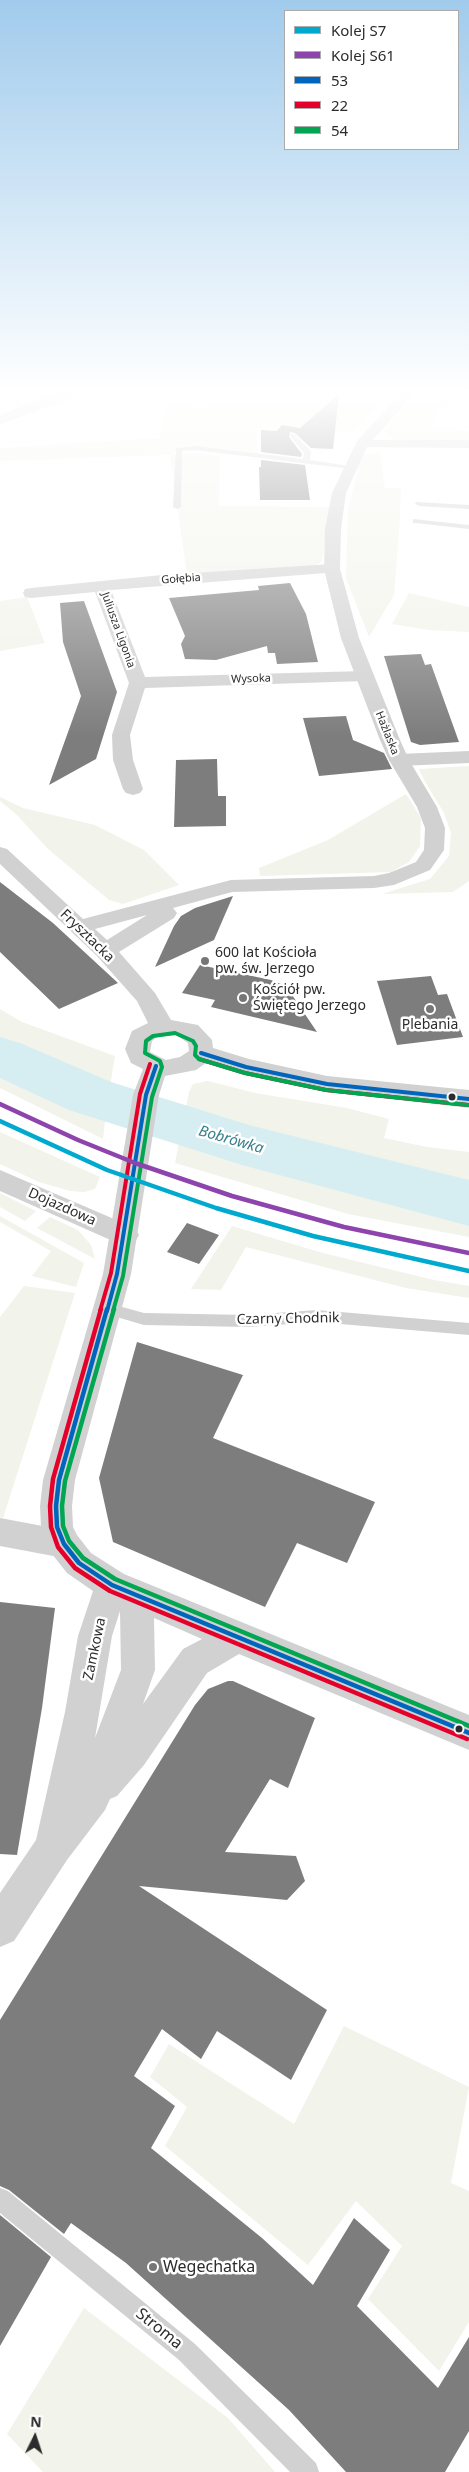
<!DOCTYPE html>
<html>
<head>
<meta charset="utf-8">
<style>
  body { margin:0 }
  #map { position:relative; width:469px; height:2472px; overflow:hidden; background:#fff; font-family:"Noto Sans",sans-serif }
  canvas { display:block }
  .legend { position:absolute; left:284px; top:10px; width:175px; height:140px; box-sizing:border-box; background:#fff; border:1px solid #ababab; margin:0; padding:6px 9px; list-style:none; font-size:15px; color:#2c2c2c }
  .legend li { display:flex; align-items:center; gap:10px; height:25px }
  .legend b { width:25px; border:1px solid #ababab }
  .north { position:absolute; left:10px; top:2412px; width:50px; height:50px; -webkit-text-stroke:4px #fff; paint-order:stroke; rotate:4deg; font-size:14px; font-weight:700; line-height:20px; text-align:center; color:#2c2c2c }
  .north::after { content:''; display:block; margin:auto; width:18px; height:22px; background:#2c2c2c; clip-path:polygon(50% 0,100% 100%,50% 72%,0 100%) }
</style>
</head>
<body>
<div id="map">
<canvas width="469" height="2472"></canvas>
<ul class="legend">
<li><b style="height:6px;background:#00a9ce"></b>Kolej S7</li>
<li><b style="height:6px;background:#8e44ad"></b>Kolej S61</li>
<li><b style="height:6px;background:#0065bd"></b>53</li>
<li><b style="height:6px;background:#e4002b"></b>22</li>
<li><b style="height:6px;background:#00a651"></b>54</li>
</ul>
<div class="north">N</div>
</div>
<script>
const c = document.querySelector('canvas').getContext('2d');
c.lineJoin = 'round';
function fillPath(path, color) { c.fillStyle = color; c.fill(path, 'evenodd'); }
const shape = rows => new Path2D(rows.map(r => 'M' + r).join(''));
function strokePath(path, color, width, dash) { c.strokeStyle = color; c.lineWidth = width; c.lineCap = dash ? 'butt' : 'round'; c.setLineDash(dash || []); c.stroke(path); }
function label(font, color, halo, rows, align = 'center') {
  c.font = font + ' "Noto Sans",sans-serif'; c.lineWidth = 5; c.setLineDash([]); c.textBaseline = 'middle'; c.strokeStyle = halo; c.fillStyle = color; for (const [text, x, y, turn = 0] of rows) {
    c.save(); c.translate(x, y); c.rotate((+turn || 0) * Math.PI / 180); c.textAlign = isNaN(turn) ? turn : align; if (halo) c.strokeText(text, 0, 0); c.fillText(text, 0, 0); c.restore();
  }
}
const green = shape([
  [221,391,393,391,352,433,278,423,269,428,256,428,258,455,180,446,171,455,197,453,220,456,219,506,330,507,322,561,315,566,187,574,170,455,0,461,0,448,160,438,168,404,206,407],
  [422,391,452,391,450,394,456,395,449,407,441,406,430,427,469,431,469,441,400,441,394,440,385,432,389,424],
  [380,452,385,488,401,488,400,517,394,595,369,637,346,578,348,509,362,454],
  [409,593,469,607,469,632,429,630,392,624],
  [27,597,45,643,0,651,0,601],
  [469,766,469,881,453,892,382,894,430,879,449,856,451,833,444,813,424,780,419,769],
  [406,794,421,818,420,846,409,862,391,872,260,876,259,868,328,840],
  [0,797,23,808,95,825,144,850,179,885,123,904,109,900,48,849,17,815,0,801],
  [0,1009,22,1022,115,1056,109,1092,0,1047],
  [0,1067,106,1112,103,1139,0,1088],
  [208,1081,255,1093,347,1108,389,1119,384,1138,427,1147,469,1152,469,1237,348,1214,175,1163,189,1092,193,1084],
  [0,1132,100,1177,95,1189,84,1192,70,1191,39,1182,0,1164],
  [0,1193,36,1211,25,1221,0,1207],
  [0,1216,84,1263,76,1287,32,1276,51,1251,0,1222],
  [50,1217,78,1230,91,1245,95,1259,37,1228],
  [232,1226,323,1253,434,1280,469,1286,469,1298,406,1288,246,1247,221,1290,191,1289],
  [24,1286,75,1293,3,1518,0,1517,0,1317],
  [344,2026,469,2087,451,2183,469,2191,469,2322,439,2371,368,2299,402,2246,356,2201,308,2265,165,2146,187,2107,150,2077,169,2044,294,2124],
  [84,2308,228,2418,275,2472,43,2472,7,2434]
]);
const river = shape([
  [0,1037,20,1043,111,1082,249,1125,469,1180,469,1226,242,1165,69,1110,0,1078,0,1037]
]);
const building = shape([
  [339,394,333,449,311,448,295,433,290,432,289,437,302,454,301,457,261,452,261,430,277,431,282,425,300,428],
  [261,460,305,465,310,500,260,500,259,467,261,467],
  [290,583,306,614,318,662,277,664,275,653,268,653,267,646,216,660,185,659,181,644,185,636,169,598,259,590,258,586],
  [84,601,117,692,96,759,49,785,81,696,63,642,60,603],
  [421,654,425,665,431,664,459,742,420,745,411,742,384,656],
  [346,716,353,740,384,753,392,769,319,776,303,718],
  [217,759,218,796,226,796,226,826,174,827,176,760],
  [0,882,53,923,118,983,59,1009,0,952],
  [233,896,214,940,155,967,174,926,181,916,195,908],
  [200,965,271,980,286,986,317,1032,211,1007,215,1000,182,993],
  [431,976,438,995,447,994,463,1037,397,1045,377,981],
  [187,1223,219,1235,199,1264,167,1252],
  [137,1342,243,1375,213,1438,375,1502,347,1563,297,1543,265,1607,113,1542,99,1478],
  [0,1602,55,1608,42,1708,17,1855,0,1854],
  [228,1681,233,1681,315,1718,288,1788,270,1779,225,1852,296,1856,305,1881,287,1900,139,1886,327,2010,291,2080,217,2031,201,2059,162,2029,134,2076,175,2106,151,2148,262,2238,313,2285,354,2218,390,2250,357,2306,438,2388,469,2337,469,2431,445,2472,346,2472,289,2410,126,2263,71,2223,64,2234,9,2190,0,2186,0,2020,195,1705,208,1689],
  [0,2215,51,2257,0,2346]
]);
const service = shape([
  [290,434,294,434,311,451,310,460,355,467,351,469,195,450,182,451,181,507,177,509,173,507,176,448,195,446,303,459,304,453,290,436,290,434],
  [416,502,469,505,469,509,419,506,415,504,416,502],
  [413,519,469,525,469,529,416,523,413,523,413,519],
  [108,1303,144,1313,248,1315,317,1310,469,1323,469,1335,317,1322,248,1327,144,1325,103,1313,101,1309,103,1305,108,1303],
  [0,2188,8,2191,195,2344,316,2463,319,2472,290,2472,179,2360,0,2213,0,2188]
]);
const minor = shape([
  [61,391,77,391,58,403,0,424,0,415,61,391],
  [362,440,469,440,469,448,357,447,355,444,362,440],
  [332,564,340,569,338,572,111,590,145,677,364,671,370,672,373,676,370,680,364,681,145,688,130,735,133,760,143,789,140,793,133,795,126,793,123,789,113,760,112,735,129,683,95,592,31,598,25,597,23,593,25,589,31,588,162,575,332,564],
  [469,751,469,763,399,766,392,764,389,760,392,756,399,754,469,751],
  [0,1170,135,1228,139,1235,135,1242,125,1245,115,1242,0,1191,0,1170],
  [0,1518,64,1530,76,1534,80,1544,76,1554,64,1558,0,1546,0,1518]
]);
const tertiary = shape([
  [403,391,417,391,368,445,346,493,341,529,340,569,359,638,400,740,409,760,437,807,445,828,444,850,430,870,394,885,374,888,232,892,173,908,177,913,174,918,119,952,155,993,171,1020,198,1025,212,1040,213,1048,249,1059,327,1076,469,1090,469,1108,327,1092,246,1075,206,1063,196,1070,165,1076,159,1095,131,1274,75,1480,72,1506,73,1527,77,1535,91,1553,124,1574,469,1715,469,1750,239,1654,207,1673,144,1765,117,1796,110,1799,105,1810,67,1860,14,1941,0,1947,0,1893,36,1840,65,1712,78,1636,93,1591,67,1573,52,1554,41,1527,40,1506,43,1480,103,1274,133,1095,143,1069,131,1063,125,1049,132,1031,148,1023,137,1001,97,956,0,864,0,847,7,849,83,919,231,880,374,876,389,873,416,862,424,850,425,828,417,807,389,760,380,740,341,638,324,569,325,529,332,493,357,441,403,391],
  [147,915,107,940,95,929,147,915],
  [176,1035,188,1043,189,1051,180,1057,166,1060,150,1052,152,1041,157,1037,176,1035],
  [120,1611,121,1670,95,1738,112,1636,120,1611],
  [154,1618,202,1639,183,1649,143,1704,155,1670,154,1618]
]);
const bus1Far1 = shape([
  [201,1053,246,1067,327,1084,469,1099],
  [107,1311,117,1274,146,1095,156,1066]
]);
const bus1 = shape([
  [107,1309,59,1480,56,1506,57,1527,64,1544,79,1563,112,1585,469,1733]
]);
const bus2Far1 = shape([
  [199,1059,245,1073,326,1090,468,1105],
  [100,1311,111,1273,140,1094,150,1064]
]);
const bus2 = shape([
  [101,1309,53,1479,50,1506,51,1527,58,1547,75,1568,110,1591,467,1739]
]);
const bus3Far1 = shape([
  [113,1311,123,1276,152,1097,162,1067,160,1061,145,1053,146,1041,153,1036,175,1033,193,1041,196,1046,195,1055,199,1059,245,1073,326,1090,468,1105]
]);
const bus3 = shape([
  [114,1309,65,1481,62,1506,63,1526,69,1541,83,1558,115,1579,469,1726]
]);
const rail1 = shape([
  [0,1121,107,1170,216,1208,313,1236,469,1271]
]);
const rail2 = shape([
  [0,1104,78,1140,135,1163,232,1196,344,1227,469,1253]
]);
const markers = [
  [205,961,5,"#767676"],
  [243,998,5,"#767676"],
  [430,1009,5,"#767676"],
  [452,1097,4.5,"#2c2c2c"],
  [459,1729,4.5,"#2c2c2c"],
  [153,2267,5,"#767676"]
];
const farStreetnames = [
  ["Gołębia",181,579,-4],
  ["Juliusza Ligonia",118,630,70],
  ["Wysoka",251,679,-2],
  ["Hażlaska",387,733,68]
];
const streetNames = [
  ["Frysztacka",87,936,44],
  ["Dojazdowa",62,1207,24],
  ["Czarny Chodnik",288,1319,-1],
  ["Zamkowa",95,1649,-78]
];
const poiNames = [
  ["600 lat Kościoła",215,953],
  ["pw. św. Jerzego",215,969],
  ["Kościół pw.",253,990],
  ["Świętego Jerzego",253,1006],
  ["Plebania",430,1025,"center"]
];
const waterNames = [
  ["Bobrówka",231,1140,16]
];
const nearPoinames = [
  ["Wegechatka",163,2267]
];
const nearStreetnames = [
  ["Stroma",159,2329,39]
];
fillPath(green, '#f2f3ea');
fillPath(river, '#d6eef1');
fillPath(building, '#7d7d7d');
fillPath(service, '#d1d1d1');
fillPath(minor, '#d1d1d1');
fillPath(tertiary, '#d1d1d1');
strokePath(bus1Far1, '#0065bd', 4);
strokePath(bus1, '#0065bd', 4.5);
strokePath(bus2Far1, '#e4002b', 4);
strokePath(bus2, '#e4002b', 4.5);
strokePath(bus3Far1, '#00a651', 4);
strokePath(bus3, '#00a651', 4.5);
strokePath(rail1, '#00a9ce', 4.5);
strokePath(rail2, '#8e44ad', 4.5);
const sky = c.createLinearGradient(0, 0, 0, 737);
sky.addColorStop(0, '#a1cbec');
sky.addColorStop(0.53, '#fff');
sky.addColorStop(1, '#ffffff00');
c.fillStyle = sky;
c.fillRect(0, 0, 469, 737);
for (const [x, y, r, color] of markers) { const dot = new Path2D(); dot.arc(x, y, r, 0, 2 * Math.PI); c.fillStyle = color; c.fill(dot); strokePath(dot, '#fff', 2); }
label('11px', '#2c2c2c', '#fff', farStreetnames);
label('14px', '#2c2c2c', '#fff', streetNames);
label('14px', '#2c2c2c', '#fff', poiNames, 'left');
label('italic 15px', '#377f89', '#fff', waterNames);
label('16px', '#2c2c2c', '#fff', nearPoinames, 'left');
label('16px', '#2c2c2c', '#fff', nearStreetnames);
</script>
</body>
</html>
